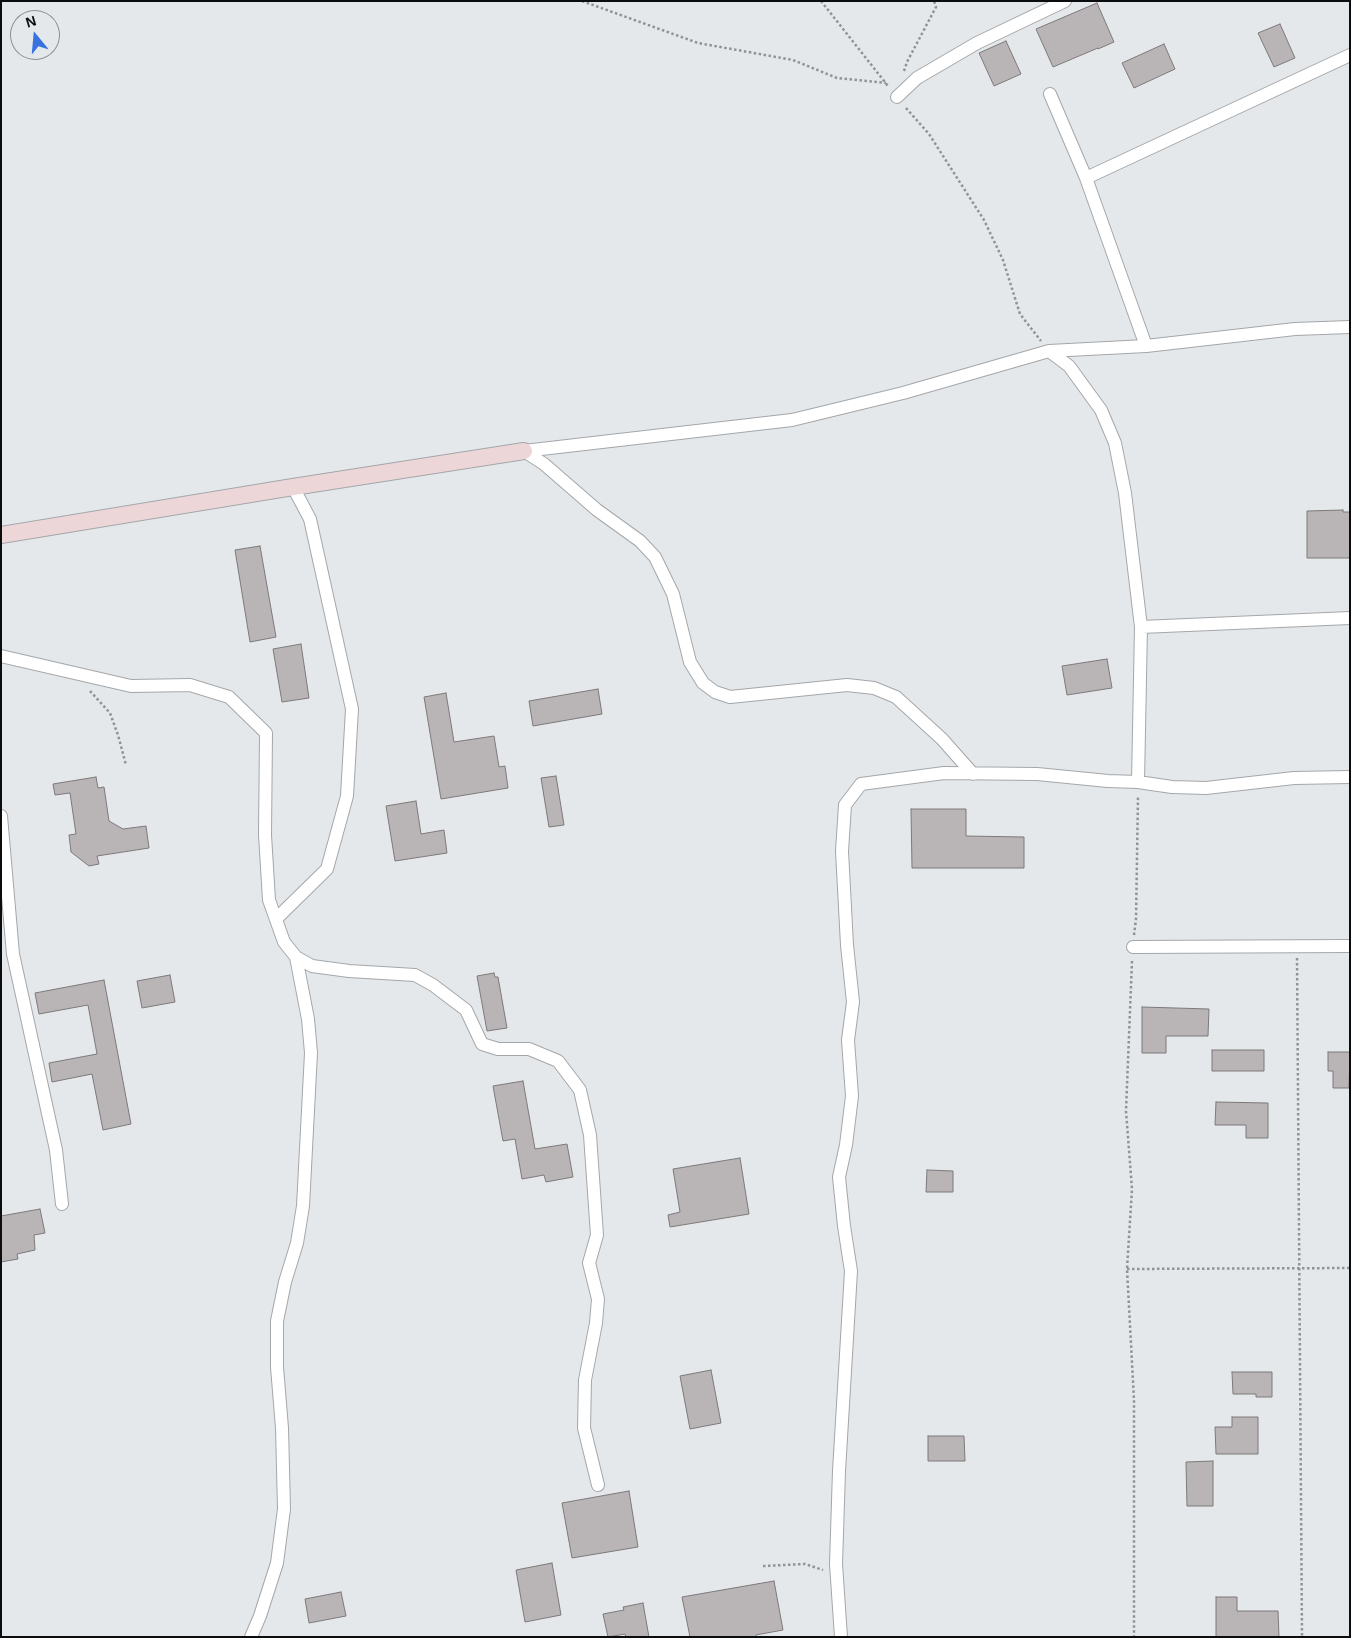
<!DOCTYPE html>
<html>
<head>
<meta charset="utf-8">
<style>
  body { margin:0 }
  #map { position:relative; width:1351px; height:1638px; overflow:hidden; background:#e5e8eb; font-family:Helvetica,sans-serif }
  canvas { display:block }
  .frame { position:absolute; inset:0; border:2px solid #0b0c0d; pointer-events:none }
  .north { position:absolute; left:10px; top:10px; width:50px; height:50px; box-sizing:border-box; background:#e5e8eb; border:1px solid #8e9092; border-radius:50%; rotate:343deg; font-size:14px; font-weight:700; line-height:20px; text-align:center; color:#0b0c0d }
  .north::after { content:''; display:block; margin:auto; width:18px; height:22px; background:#3872e1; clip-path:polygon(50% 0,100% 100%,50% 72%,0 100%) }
</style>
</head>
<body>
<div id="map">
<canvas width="1351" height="1638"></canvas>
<div class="frame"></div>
<div class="north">N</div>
</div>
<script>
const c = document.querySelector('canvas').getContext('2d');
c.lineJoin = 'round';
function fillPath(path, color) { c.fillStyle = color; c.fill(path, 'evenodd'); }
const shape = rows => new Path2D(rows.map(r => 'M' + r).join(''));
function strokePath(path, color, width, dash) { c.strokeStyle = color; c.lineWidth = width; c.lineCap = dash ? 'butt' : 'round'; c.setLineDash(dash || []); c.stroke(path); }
const building = shape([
  [1097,3,1114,42,1098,49,1098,48,1053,67,1036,29,1097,3],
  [1280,24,1295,58,1274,67,1258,33,1280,24],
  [1006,41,1021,74,994,86,979,53,1006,41],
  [1164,44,1175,69,1134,88,1122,63,1164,44],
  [1343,510,1343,512,1350,512,1350,558,1307,558,1307,511,1343,510],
  [260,546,276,637,250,642,235,550,260,546],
  [301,644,309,698,282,702,273,649,301,644],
  [1107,659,1112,688,1067,695,1062,666,1107,659],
  [598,689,602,714,533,726,529,701,598,689],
  [446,693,454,742,494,736,499,767,505,766,508,788,441,799,424,697,446,693],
  [556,776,564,825,549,827,541,778,556,776],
  [96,777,98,788,104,787,109,821,123,829,146,826,149,848,97,856,99,864,89,866,71,852,69,835,76,834,70,793,55,795,53,784,96,777],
  [416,801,421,834,444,830,447,853,395,861,386,806,416,801],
  [911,809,966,809,966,836,1024,837,1024,868,912,868,911,809],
  [494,973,495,977,498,977,507,1028,487,1031,477,976,494,973],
  [170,975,175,1002,142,1008,137,981,170,975],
  [104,980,131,1124,103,1130,92,1074,52,1082,49,1063,97,1054,88,1005,39,1014,35,993,104,980],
  [1142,1007,1209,1009,1208,1036,1166,1036,1166,1053,1142,1053,1142,1007],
  [1212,1050,1264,1050,1264,1071,1212,1071,1212,1050],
  [1328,1052,1350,1052,1349,1088,1333,1088,1333,1071,1328,1071,1328,1052],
  [523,1081,535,1149,567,1144,573,1177,546,1182,544,1175,522,1179,515,1139,503,1141,493,1086,523,1081],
  [1216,1102,1268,1103,1268,1138,1246,1138,1246,1125,1215,1125,1216,1102],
  [740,1158,749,1214,670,1227,668,1215,680,1212,673,1169,740,1158],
  [927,1170,953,1171,953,1192,926,1192,927,1170],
  [40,1209,45,1233,34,1235,35,1250,17,1254,18,1259,1,1262,1,1216,40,1209],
  [711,1370,721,1423,690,1429,680,1376,711,1370],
  [1232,1372,1272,1372,1272,1397,1256,1397,1256,1394,1233,1394,1232,1372],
  [1232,1417,1258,1417,1258,1454,1216,1454,1215,1427,1232,1427,1232,1417],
  [928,1436,964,1436,965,1461,928,1461,928,1436],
  [1213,1461,1213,1506,1187,1506,1186,1462,1213,1461],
  [629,1491,638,1547,572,1558,562,1503,629,1491],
  [552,1563,561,1615,525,1622,516,1570,552,1563],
  [774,1581,783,1630,756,1635,756,1637,690,1637,682,1597,774,1581],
  [341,1592,346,1616,309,1623,305,1599,341,1592],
  [1216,1597,1237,1597,1237,1611,1278,1611,1279,1637,1216,1637,1216,1597],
  [643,1603,649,1637,626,1637,625,1634,608,1637,603,1614,624,1610,623,1607,643,1603]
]);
const path = shape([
  [582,1,698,43,793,60,837,78,886,83],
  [821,1,888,86],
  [904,71,907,62,936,7,934,1],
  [906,108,929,134,984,220,1003,260,1020,314,1041,341],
  [90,691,110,713,118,735,126,765],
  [1134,935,1136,919,1138,796],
  [1297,958,1302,1637],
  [1132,961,1126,1111,1132,1189,1127,1269,1134,1400,1134,1637],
  [1127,1269,1350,1268],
  [763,1566,805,1564,823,1570]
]);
const street = shape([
  [1050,94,1086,178,1146,346],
  [897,97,917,78,977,43,1065,1],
  [1086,178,1350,55],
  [1049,351,1069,366,1101,410,1115,443,1125,493,1141,627,1138,782],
  [524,451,792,420,903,393,1049,351,1146,346,1295,329,1350,327],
  [524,451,544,464,597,510,640,541,655,557,673,594,690,662,703,683,715,692,730,697,847,685,874,688,896,697,942,739,973,774],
  [1141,627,1350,618],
  [1,656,131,686,190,685,229,697,266,733,265,835,269,900,284,942,296,957,308,1019,311,1053,303,1206,297,1243,285,1282,277,1321,277,1367,282,1428,284,1509,277,1563,260,1616,251,1637],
  [1,816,13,954,56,1150,62,1204],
  [276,919,327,869,347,796,352,709,310,519,293,487],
  [1133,947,1350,946],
  [296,957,312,966,349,971,415,975,433,985,466,1010,482,1044,498,1049,529,1049,558,1061,580,1090,590,1135,597,1235,589,1263,598,1299,596,1323,585,1380,584,1428,598,1485],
  [841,1637,836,1564,839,1471,851,1271,844,1226,839,1177,846,1145,852,1096,848,1040,853,1002,847,945,842,851,845,805,861,784,944,773,1037,774,1108,781,1138,782,1172,787,1206,788,1294,778,1350,777]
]);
const secondary = shape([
  [1,535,293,487,524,451]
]);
fillPath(building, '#b9b5b6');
strokePath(building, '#7d797a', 1);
strokePath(street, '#a4a7aa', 14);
strokePath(secondary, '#a4a7aa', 18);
strokePath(path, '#909294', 2.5, [2.5, 2.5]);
strokePath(street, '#fff', 12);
strokePath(secondary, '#edd6d8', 16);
</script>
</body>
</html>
